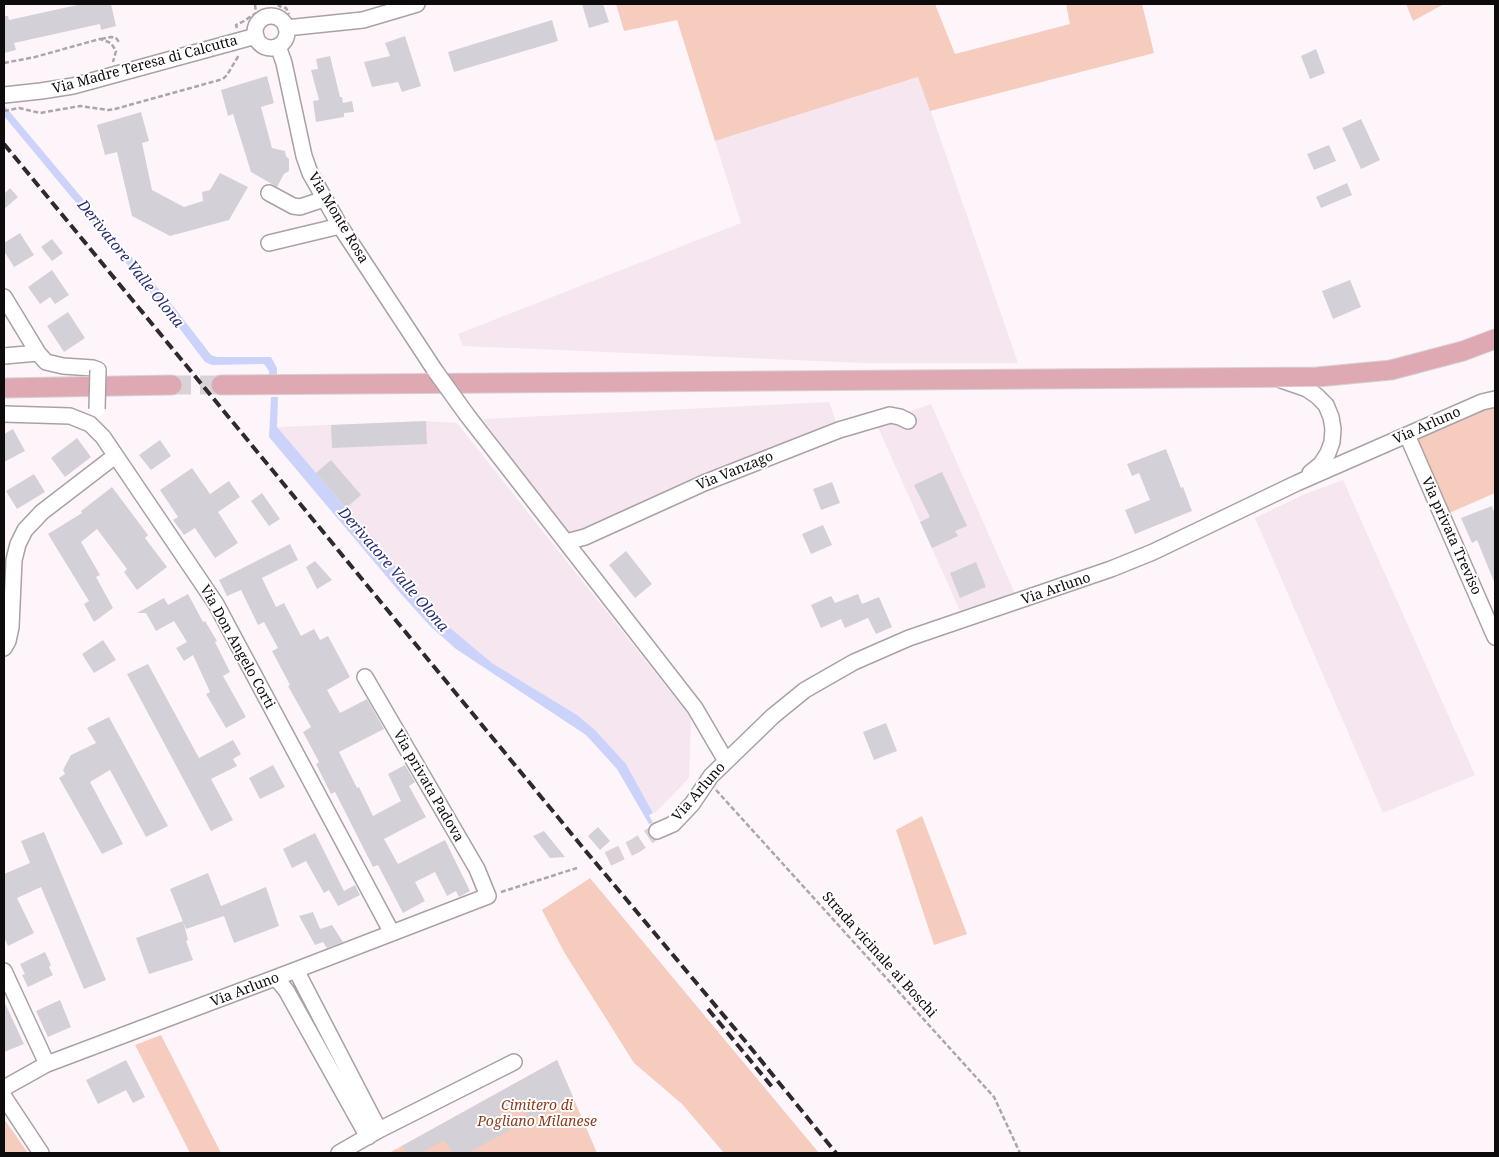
<!DOCTYPE html>
<html>
<head>
<meta charset="utf-8">
<style>
  body { margin:0 }
  #map { position:relative; width:1499px; height:1157px; overflow:hidden; background:#fef5fb; font-family:"Noto Serif",serif }
  canvas { display:block }
  .frame { position:absolute; inset:0; border:5px solid #0e0b0d; pointer-events:none }
</style>
</head>
<body>
<div id="map">
<canvas width="1499" height="1157"></canvas>
<div class="frame"></div>
</div>
<script>
const c = document.querySelector('canvas').getContext('2d');
c.lineJoin = 'round';
function fillPath(path, color) { c.fillStyle = color; c.fill(path, 'evenodd'); }
const shape = rows => new Path2D(rows.map(r => 'M' + r).join(''));
function strokePath(path, color, width, dash) { c.strokeStyle = color; c.lineWidth = width; c.lineCap = dash ? 'butt' : 'round'; c.setLineDash(dash || []); c.stroke(path); }
function label(font, color, halo, rows, align = 'center') {
  c.font = font + ' "Noto Serif",serif'; c.lineWidth = 4; c.setLineDash([]); c.textBaseline = 'middle'; c.strokeStyle = halo; c.fillStyle = color; for (const [text, x, y, turn = 0] of rows) {
    c.save(); c.translate(x, y); c.rotate((+turn || 0) * Math.PI / 180); c.textAlign = isNaN(turn) ? turn : align; if (halo) c.strokeText(text, 0, 0); c.fillText(text, 0, 0); c.restore();
  }
}
const built = shape([
  [919,77,1018,363,866,363,463,346,458,334,741,223,715,141],
  [829,402,837,424,568,536,483,419],
  [931,404,1015,594,960,611,876,423],
  [426,421,457,423,691,718,689,778,655,813,653,813,626,764,595,730,577,715,492,663,443,622,277,427],
  [1343,480,1475,775,1383,813,1255,518,1305,494]
]);
const green = shape([
  [616,4,935,4,955,54,1070,24,1066,4,1142,4,1154,53,930,111,918,77,715,141,677,20,624,31],
  [1406,4,1444,4,1413,21],
  [1495,406,1495,493,1447,514,1415,439,1478,411],
  [922,816,967,934,934,945,896,830],
  [590,878,819,1153,724,1153,682,1104,634,1063,564,952,542,910],
  [161,1035,221,1153,190,1153,135,1045],
  [557,1060,597,1153,389,1153],
  [4,1119,7,1123,28,1153,4,1153]
]);
const water = shape([
  [4,105,177,311,211,355,217,357,271,357,277,368,277,376,269,376,269,371,264,364,212,365,205,362,170,316,4,116],
  [271,397,278,397,277,427,443,622,492,663,577,715,595,730,626,764,653,813,649,815,653,823,649,824,617,769,586,735,456,649,430,626,402,595,269,437]
]);
const building = shape([
  [82,4,111,4,116,26,101,30,100,24,14,43,16,50,4,53,4,16,8,16,9,20],
  [582,4,603,4,609,22,589,28],
  [552,20,558,41,454,72,448,52],
  [405,36,421,86,402,92,398,82,372,87,364,62,390,56,385,43],
  [1316,49,1325,73,1310,79,1301,56],
  [330,56,340,97,342,97,343,103,352,101,354,112,344,113,344,117,316,122,313,101,319,100,311,70,318,69,316,59],
  [267,76,274,103,261,107,272,148,285,151,286,156,289,159,289,171,284,174,277,187,251,172,233,114,228,116,221,90],
  [141,112,149,141,142,143,152,190,184,207,203,201,202,192,210,190,220,173,248,187,229,220,170,236,132,216,117,152,105,155,97,125],
  [1361,119,1380,160,1361,169,1342,128],
  [1329,145,1336,161,1314,170,1307,154],
  [1347,183,1352,195,1321,208,1316,197],
  [10,188,18,197,4,209,4,194],
  [20,233,34,255,14,267,4,251,4,243],
  [52,239,63,253,52,261,41,247],
  [52,270,69,295,55,304,50,297,40,304,28,287],
  [1350,280,1361,307,1333,319,1322,291],
  [68,312,85,338,64,352,47,326],
  [426,421,427,444,332,448,331,425],
  [13,429,25,451,4,462,4,434],
  [77,438,91,457,65,477,51,458],
  [160,440,171,456,151,470,139,455],
  [1166,449,1181,488,1183,487,1192,511,1135,534,1125,510,1150,500,1139,473,1132,476,1127,464],
  [331,460,361,495,346,508,316,473],
  [192,468,210,494,229,481,240,497,218,512,238,543,215,558,195,528,184,535,173,520,178,517,160,490],
  [942,472,967,526,955,531,958,536,932,548,920,522,930,517,914,485],
  [34,474,45,492,17,509,6,491],
  [832,482,840,503,821,510,813,489],
  [112,487,148,535,145,538,167,567,137,590,124,572,127,569,97,529,81,542,100,575,96,577,113,608,94,622,84,604,89,601,48,534,82,513,81,511],
  [262,493,280,519,269,526,251,501],
  [1492,506,1495,514,1495,584,1477,540,1472,543,1461,518],
  [823,525,832,545,811,554,802,534],
  [290,544,298,560,262,578,276,607,284,603,301,636,314,629,320,640,328,636,350,677,327,690,340,713,367,699,384,729,339,752,357,788,359,787,373,816,401,801,388,774,405,765,415,782,409,786,426,817,384,839,398,864,445,840,470,891,459,897,456,891,447,896,435,872,415,882,425,901,403,913,378,865,373,867,335,792,331,794,316,764,319,762,303,732,311,727,288,686,290,685,272,651,278,648,264,622,258,625,241,590,227,596,219,580],
  [626,551,652,584,635,598,609,565],
  [315,561,332,580,317,589,306,567],
  [976,562,986,587,960,598,950,573],
  [188,594,203,622,205,621,217,641,215,642,230,672,223,676,246,717,226,728,206,694,210,692,193,655,184,661,176,648,187,642,174,621,156,631,146,613,137,613,164,598,168,605],
  [858,594,862,604,879,597,892,627,876,634,868,618,845,628,841,619,821,628,811,605,831,596,835,603],
  [103,640,116,660,94,673,82,654],
  [148,664,199,758,233,740,241,754,233,759,237,766,211,779,233,820,211,831,127,674],
  [109,717,168,826,146,837,110,770,90,782,123,844,102,854,59,778,65,774,63,770,71,755,96,743,87,728],
  [886,723,897,751,874,760,863,732],
  [273,765,285,787,260,799,249,778],
  [598,827,610,841,600,850,588,836],
  [544,831,565,857,550,858,533,836],
  [44,832,106,980,84,989,41,887,17,898,34,933,8,946,4,937,4,874,30,863,21,841],
  [315,833,344,891,355,885,360,895,338,906,329,890,324,893,306,861,292,868,283,849],
  [208,873,221,906,266,887,279,926,234,943,224,916,186,929,170,889],
  [313,912,320,929,332,925,343,942,327,948,323,942,315,945,299,916],
  [183,921,188,940,186,941,193,960,149,974,136,938],
  [45,952,51,965,49,967,53,975,28,987,22,975,25,974,20,964],
  [60,1000,71,1027,48,1037,36,1011],
  [4,1001,24,1044,4,1052],
  [126,1060,145,1097,133,1103,126,1090,98,1104,86,1080],
  [557,1060,573,1097,529,1120,519,1101,498,1110,510,1130,468,1153,453,1153,444,1140,421,1153,408,1153,402,1146]
]);
const minorTunnel = shape([
  [608,859,635,846,657,831]
]);
const majorTunnel = shape([
  [172,385,221,385]
]);
const path = shape([
  [278,4,279,6,286,8,289,14],
  [237,28,236,25,244,21,256,13,255,4],
  [101,39,111,37,116,38,119,42],
  [4,63,35,57,100,39,111,43,116,51,113,62],
  [4,111,19,108,40,113,80,106,108,110,115,109,223,79,227,75,239,55],
  [716,790,994,1097,1020,1153],
  [501,892,577,868]
]);
const minor = shape([
  '255 32a16 16 0 1 1 32 0a16 16 0 1 1-32 0Z',
  [286,28,363,20,417,4],
  [278,46,284,63,304,156,310,173,340,226,436,372],
  [4,95,41,91,73,86,256,36],
  [269,193,293,206,300,207,324,199],
  [269,243,340,226],
  [4,297,38,353,46,362,63,366,93,368,98,370],
  [4,356,38,353],
  [1281,380,1307,389,1317,396,1326,405,1331,417,1333,429,1332,442,1328,453,1321,464,1310,473],
  [4,414,70,416,90,424,103,437,216,604,392,933],
  [467,415,695,708,726,761],
  [1407,435,1495,637],
  [566,542,585,537,704,483,839,430,890,415,900,417,908,421],
  [4,648,8,641,11,627,14,560,18,544,25,530,42,512,115,456],
  [657,831,673,824,692,804,711,776,773,716,805,690,854,662,909,638,1111,569,1153,552,1297,483,1482,402,1495,399],
  [296,970,379,1130],
  [4,971,47,1064],
  [276,978,286,990,368,1137],
  [4,1088,47,1064,296,970,488,896,477,869,365,677],
  [4,1097,41,1153],
  [339,1153,379,1130,514,1062]
]);
const major = shape([
  [221,385,1317,377,1391,370,1463,351,1495,339],
  [4,388,172,385]
]);
const rail = shape([
  [4,144,584,849,746,1042,836,1153],
  [708,1009,773,1088]
]);
const minorBridge = shape([
  [436,372,467,415],
  [97,409,98,370]
]);
const streetNames = [
  ["Via Madre Teresa di Calcutta",145,65,-15],
  ["Via Monte Rosa",338,218,59],
  ["Via Arluno",1427,426,-24],
  ["Via Vanzago",735,471,-22],
  ["Via privata Treviso",1451,536,66],
  ["Via Arluno",1056,589,-19],
  ["Via Don Angelo Corti",237,647,61],
  ["Via privata Padova",428,786,60],
  ["Via Arluno",699,792,-49],
  ["Strada vicinale ai Boschi",879,955,48],
  ["Via Arluno",245,990,-21]
];
const parkNames = [
  ["Cimitero di",537,1106],
  ["Pogliano Milanese",537,1122]
];
const waterNames = [
  ["Derivatore Valle Olona",130,264,51],
  ["Derivatore Valle Olona",393,570,49]
];
fillPath(built, '#f5e6ef');
fillPath(green, '#f6ccbe');
fillPath(water, '#cbd3fb');
fillPath(building, '#d4d0d8');
strokePath(minorTunnel, '#dad2d7', 15, [15, 8]);
strokePath(majorTunnel, '#dad2d7', 19, [19, 9]);
strokePath(minor, '#aaa1a7', 18);
strokePath(major, '#d4d3d3', 21);
strokePath(path, '#aca5a9', 2.5, [5, 2.5]);
strokePath(minor, '#fff', 15);
strokePath(major, '#dfa9b3', 19);
strokePath(rail, '#2d2a2c', 4, [10, 5]);
strokePath(minorBridge, '#aaa1a7', 18, []);
strokePath(minorBridge, '#fff', 15);
label('14px', '#0e0b0d', '#fff', streetNames);
label('italic 14px', '#8e391a', '#fff', parkNames);
label('italic 15px', '#292c75', '#fff', waterNames);
</script>
</body>
</html>
